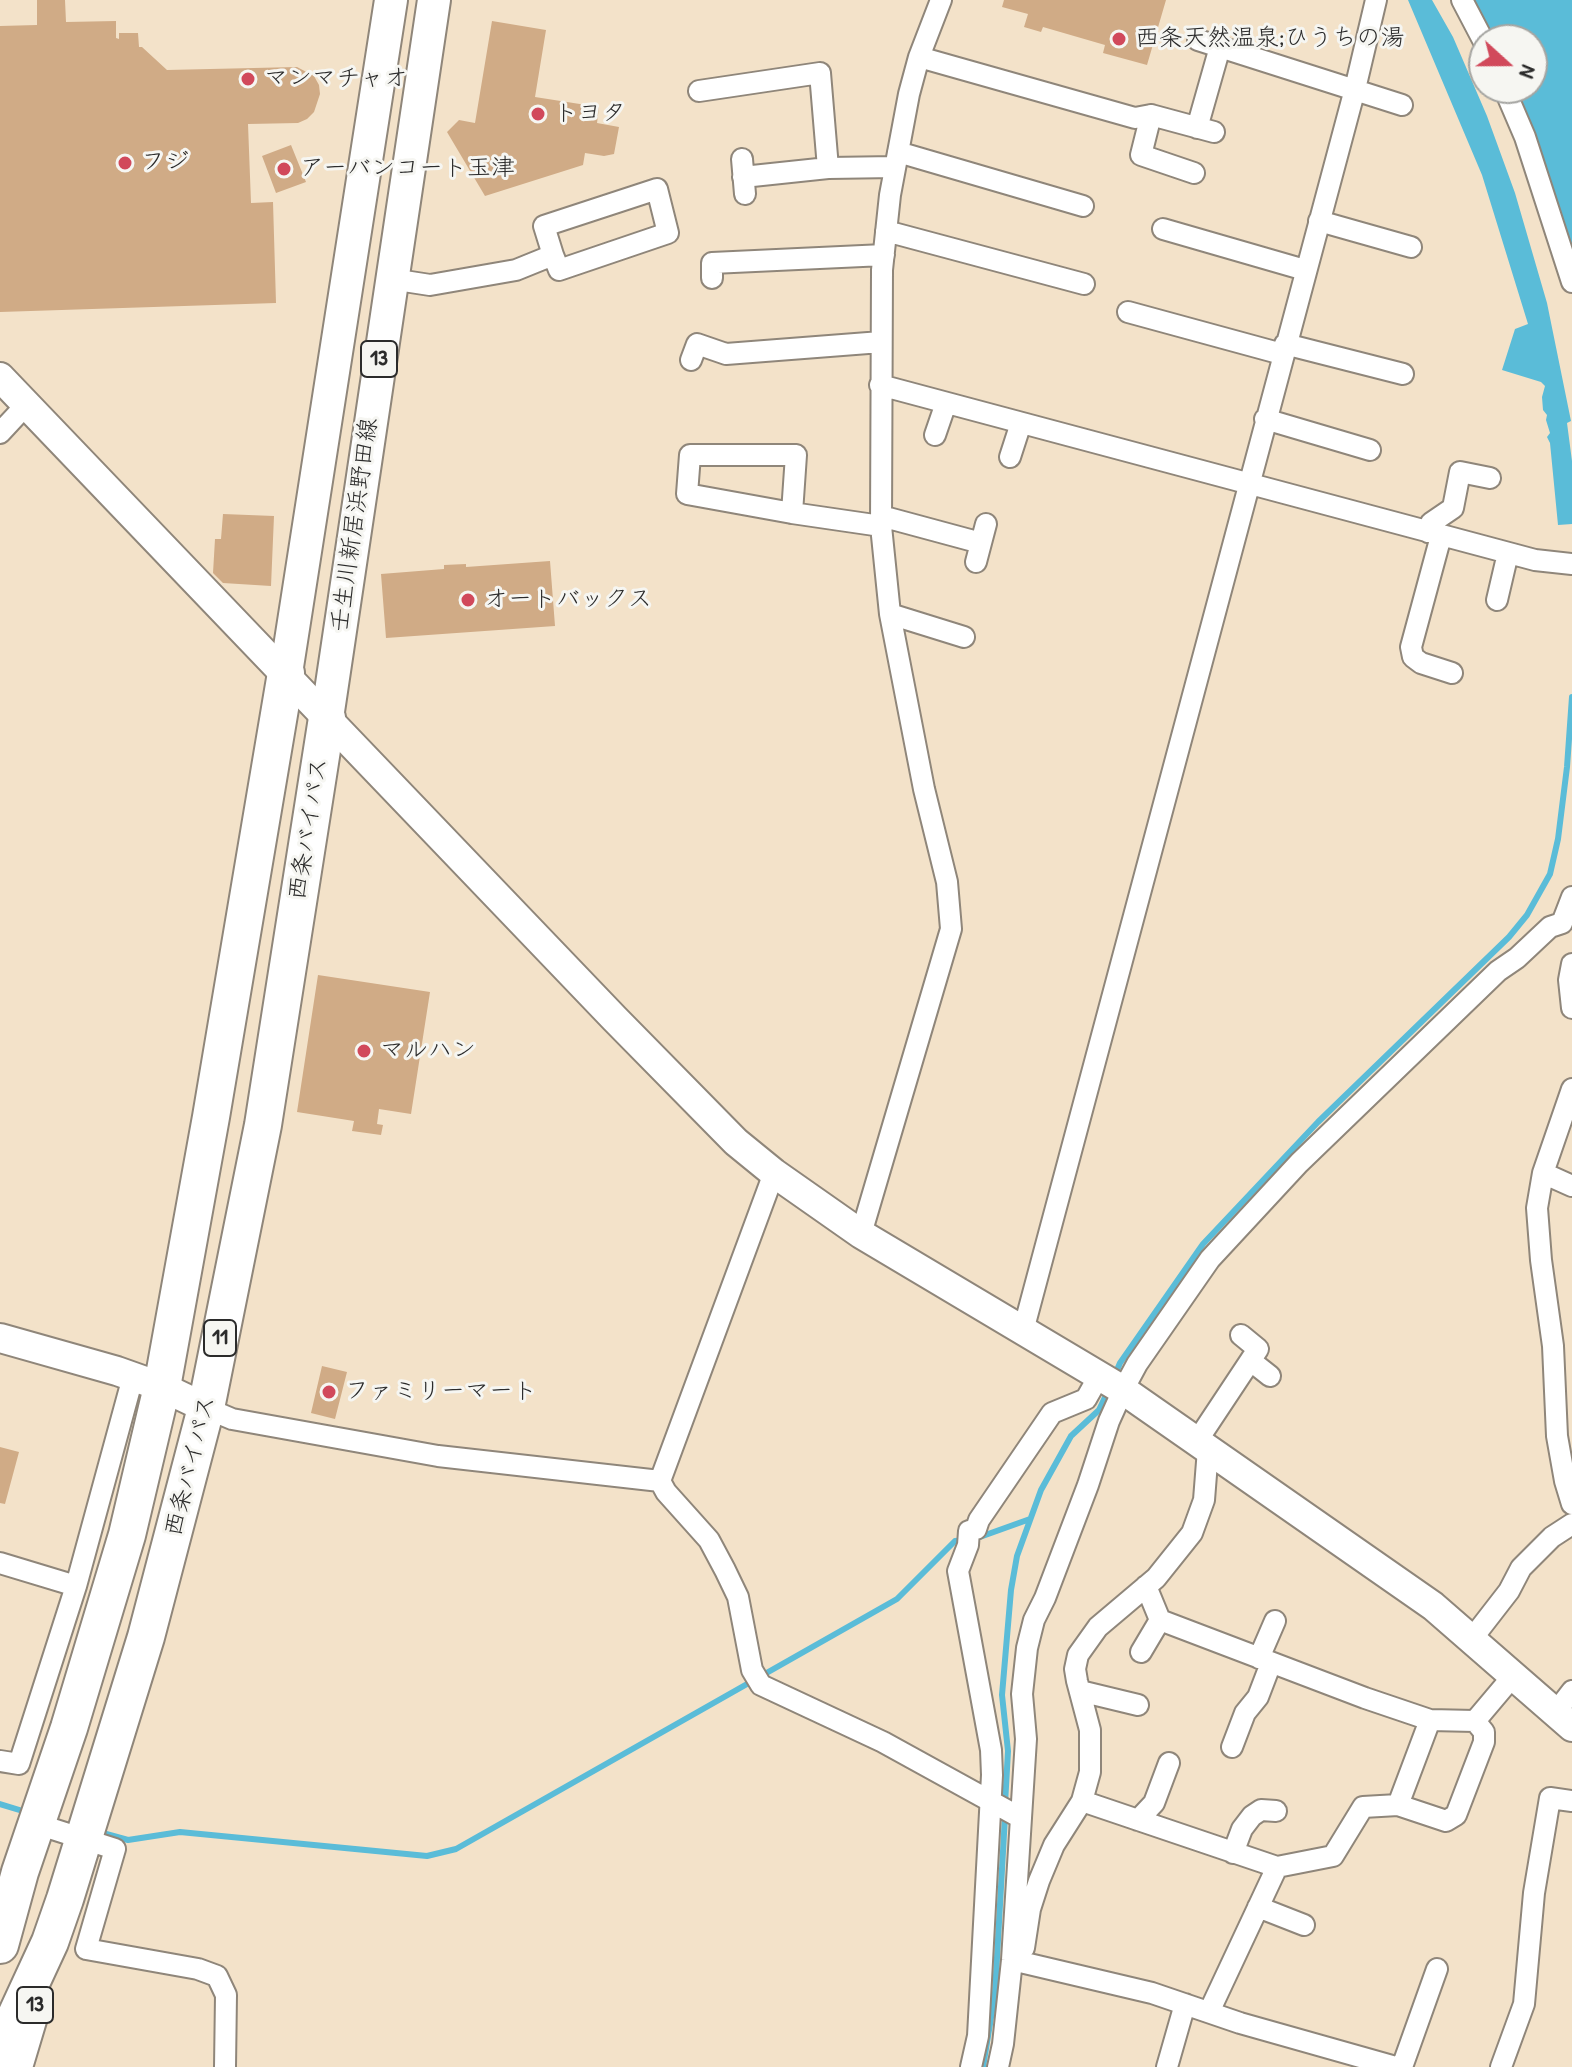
<!DOCTYPE html>
<html>
<head>
<meta charset="utf-8">
<style>
  body { margin:0 }
  #map { position:relative; width:1572px; height:2067px; overflow:hidden; background:#f3e2c9; font-family:"Patrick Hand",sans-serif }
  canvas { display:block }
  .north { position:absolute; left:1468px; top:24px; width:80px; height:80px; box-sizing:border-box; background:#f6f6f2; border:2px solid #a5a5a2; border-radius:50%; rotate:111deg; font-size:22px; font-weight:700; line-height:32px; text-align:center; color:#2b2b2b }
  .north::after { content:''; display:block; margin:auto; width:28px; height:36px; background:#d1495b; clip-path:polygon(50% 0,100% 100%,50% 72%,0 100%) }
</style>
</head>
<body>
<div id="map">
<canvas width="1572" height="2067"></canvas>
<div class="north">N</div>
</div>
<script>
const c = document.querySelector('canvas').getContext('2d');
c.lineJoin = 'round';
function fillPath(path, color) { c.fillStyle = color; c.fill(path, 'evenodd'); }
const shape = rows => new Path2D(rows.map(r => 'M' + r).join(''));
function strokePath(path, color, width, dash) { c.strokeStyle = color; c.lineWidth = width; c.lineCap = dash ? 'butt' : 'round'; c.setLineDash(dash || []); c.stroke(path); }
function label(font, color, halo, rows, align = 'center') {
  c.font = font + ' "Patrick Hand","Klee One",sans-serif'; c.lineWidth = 6; c.setLineDash([]); c.textBaseline = 'middle'; c.strokeStyle = halo; c.fillStyle = color; for (const [text, x, y, turn = 0] of rows) {
    c.save(); c.translate(x, y); c.rotate((+turn || 0) * Math.PI / 180); c.textAlign = isNaN(turn) ? turn : align; if (halo) c.strokeText(text, 0, 0); c.fillText(text, 0, 0); c.restore();
  }
}
const water = shape([
  [1408,0,1432,0,1453,37,1487,116,1515,193,1547,303,1571,421,1567,423,1572,461,1572,524,1558,525,1550,443,1547,437,1550,433,1546,420,1547,415,1543,410,1542,397,1545,386,1541,382,1502,370,1515,329,1528,324,1482,175],
  [1472,0,1572,0,1572,257,1548,176,1513,88,1532,88,1532,40,1491,40]
]);
const stream = shape([
  [1114,1377,1120,1363,1203,1244,1318,1122,1509,937,1527,915,1550,874,1558,839,1567,767,1572,697],
  [977,1538,1030,1519],
  [0,1804,26,1812],
  [1005,1804,1008,1751,1002,1695,1011,1590,1017,1556,1041,1490,1071,1436,1099,1410,1108,1391],
  [99,1832,128,1840,180,1832,427,1856,456,1849,897,1599,955,1541,966,1540],
  [983,2067,995,1993,1005,1816]
]);
const building = shape([
  [37,0,65,0,66,22,116,21,116,38,119,39,119,33,138,33,139,47,142,47,167,70,297,67,314,76,319,85,320,94,314,112,307,119,298,123,248,124,251,203,273,202,276,303,0,312,0,26,37,25],
  [1004,0,1166,0,1147,65,1103,53,1105,45,1043,27,1041,32,1024,27,1028,14,1002,7],
  [492,21,546,30,535,97,599,107,597,123,619,127,614,154,604,156,585,153,583,165,485,196,447,132,459,120,475,123],
  [291,145,306,182,276,193,262,156],
  [223,514,274,516,271,586,223,583,213,573,215,539,221,539],
  [550,561,555,626,386,638,381,574,444,569,444,565,466,564,466,567],
  [318,975,430,992,411,1114,379,1109,377,1124,383,1125,381,1135,352,1131,354,1121,297,1112],
  [322,1366,347,1372,335,1419,311,1413],
  [0,1447,19,1452,5,1504,0,1503]
]);
const street = shape([
  [1462,0,1484,42],
  [1198,40,1402,105],
  [919,57,1135,118,1151,115,1214,132],
  [1504,88,1525,137,1572,282],
  [699,91,820,73,828,168],
  [1151,115,1141,155,1194,173],
  [1197,128,1220,47],
  [898,152,1083,206],
  [742,159,745,194],
  [743,177,828,168,895,167],
  [1319,221,1411,247],
  [1163,229,1305,270],
  [886,231,1084,284],
  [712,278,712,263,884,255],
  [391,279,430,285,516,270,553,255,544,226,657,189,668,233,559,270,553,255],
  [1128,312,1282,354],
  [1285,344,1403,374],
  [691,360,697,344,726,354,881,342],
  [880,385,1535,560,1572,564],
  [1265,419,1370,450],
  [0,433,26,405],
  [935,435,946,403],
  [1010,457,1021,423],
  [792,513,796,455,690,455,687,494,792,513,881,526],
  [881,516,981,543],
  [1428,532,1431,523,1453,508,1460,472,1490,478],
  [1441,536,1411,647,1413,657,1421,663,1452,673],
  [976,562,986,524],
  [1497,600,1508,553],
  [890,614,964,637],
  [1572,964,1569,980,1572,1008],
  [1572,1089,1543,1173,1537,1208,1541,1260,1553,1346,1557,1436,1565,1481,1572,1504],
  [1543,1173,1572,1186],
  [861,1234,951,929,947,882,924,789,890,614,881,526,882,270,890,195,909,94,919,57,941,0],
  [1023,1331,1355,89,1376,0],
  [1251,1361,1270,1376],
  [206,1408,232,1419,438,1456,660,1481,666,1492,709,1540,725,1570,738,1597,752,1670,761,1685,883,1742,1021,1818],
  [1197,1441,1258,1349,1241,1335],
  [660,1481,774,1173],
  [0,1563,76,1586],
  [1146,1586,1160,1620,1365,1698,1430,1720],
  [1471,1640,1509,1591,1521,1568,1552,1537,1572,1524],
  [1141,1652,1160,1620],
  [1259,1658,1275,1621],
  [1080,1691,1138,1705],
  [1555,1713,1572,1691],
  [1232,1747,1245,1713,1258,1697,1271,1663],
  [0,1761,19,1764,76,1586,133,1377],
  [1082,1801,1277,1867,1333,1856,1363,1807,1398,1805,1446,1821,1456,1815,1484,1742,1484,1732,1475,1721,1513,1676],
  [1398,1805,1430,1720,1475,1721],
  [1138,1820,1154,1803,1169,1763],
  [37,1824,115,1849,86,1949,198,1969,217,1976,226,1995,225,2067],
  [1233,1853,1242,1829,1252,1816,1261,1810,1276,1811],
  [1258,1907,1304,1925],
  [1024,1948,1030,1909,1039,1881,1054,1845,1082,1801,1090,1772,1090,1730,1077,1681,1075,1669,1078,1655,1098,1627,1156,1578,1192,1533,1204,1500,1208,1449],
  [1012,1960,1152,1993,1240,2023,1396,2067],
  [1209,2012,1277,1867],
  [971,2067,978,2036,992,1775,991,1750,958,1571,968,1545,969,1531,976,1529,979,1520,1052,1413,1086,1399,1099,1376],
  [998,2067,1003,2044,1012,1960,1026,1739,1022,1694,1027,1648,1034,1620,1045,1598,1088,1485,1109,1421,1123,1390,1137,1364,1210,1259,1299,1163,1498,971,1517,958,1550,927,1562,923,1572,897],
  [1167,2067,1185,2004],
  [1402,2067,1437,1969],
  [1501,2067,1524,2004,1534,1893,1550,1798,1572,1801]
]);
const secondary = shape([
  [0,377,615,1019,736,1142,774,1173,861,1234,1123,1390,1433,1606,1572,1727],
  [0,1338,117,1371,162,1387,206,1408]
]);
const primary = shape([
  [286,673,391,0],
  [327,718,434,0],
  [16,2067,36,2000]
]);
const highway = shape([
  [0,1945,20,1872,69,1728,127,1535,162,1387,211,1117,286,673],
  [0,2050,50,1942,65,1899,146,1637,206,1408,263,1125,327,718]
]);
const markers = [
  [1119,39,8,"#d1495b"],
  [248,79,8,"#d1495b"],
  [538,114,8,"#d1495b"],
  [125,163,8,"#d1495b"],
  [284,169,8,"#d1495b"],
  [468,600,8,"#d1495b"],
  [364,1051,8,"#d1495b"],
  [329,1392,8,"#d1495b"]
];
const shields = [
  [379,359,36],
  [220,1338,32],
  [35,2005,36]
];
const shieldNames = [
  ["13",379,359],
  ["11",220,1338],
  ["13",35,2005]
];
const poiNames = [
  ["西条天然温泉;ひうちの湯",1135,39],
  ["マンマチャオ",264,79],
  ["トヨタ",554,114],
  ["フジ",141,163],
  ["アーバンコート玉津",300,169],
  ["オートバックス",484,600],
  ["マルハン",380,1051],
  ["ファミリーマート",345,1392]
];
const streetNames = [
  ["壬生川新居浜野田線",355,525,-82],
  ["西条バイパス",309,829,-81],
  ["西条バイパス",191,1466,-76]
];
fillPath(water, '#5abcd8');
strokePath(stream, '#5abcd8', 6);
fillPath(building, '#d0ab86');
strokePath(street, '#8f867a', 24);
strokePath(secondary, '#8f867a', 32);
strokePath(primary, '#8f867a', 36);
strokePath(highway, '#8f867a', 40);
strokePath(street, '#fff', 20);
strokePath(secondary, '#fff', 28);
strokePath(primary, '#fff', 32);
strokePath(highway, '#fff', 36);
for (const [x, y, r, color] of markers) { const dot = new Path2D(); dot.arc(x, y, r, 0, 2 * Math.PI); c.fillStyle = color; c.fill(dot); strokePath(dot, '#f6f6f2', 3); }
for (const [x, y, w] of shields) { const box = new Path2D(); box.roundRect(x - w / 2, y - 18, w, 36, 6); c.fillStyle = '#f6f6f2'; c.fill(box); strokePath(box, '#2b2b2b', 2); }
label('bold 22px', '#2b2b2b', null, shieldNames);
label('24px', '#2b2b2b', '#f6f6f2', poiNames, 'left');
label('24px', '#2b2b2b', '#f6f6f2', streetNames);
</script>
</body>
</html>
